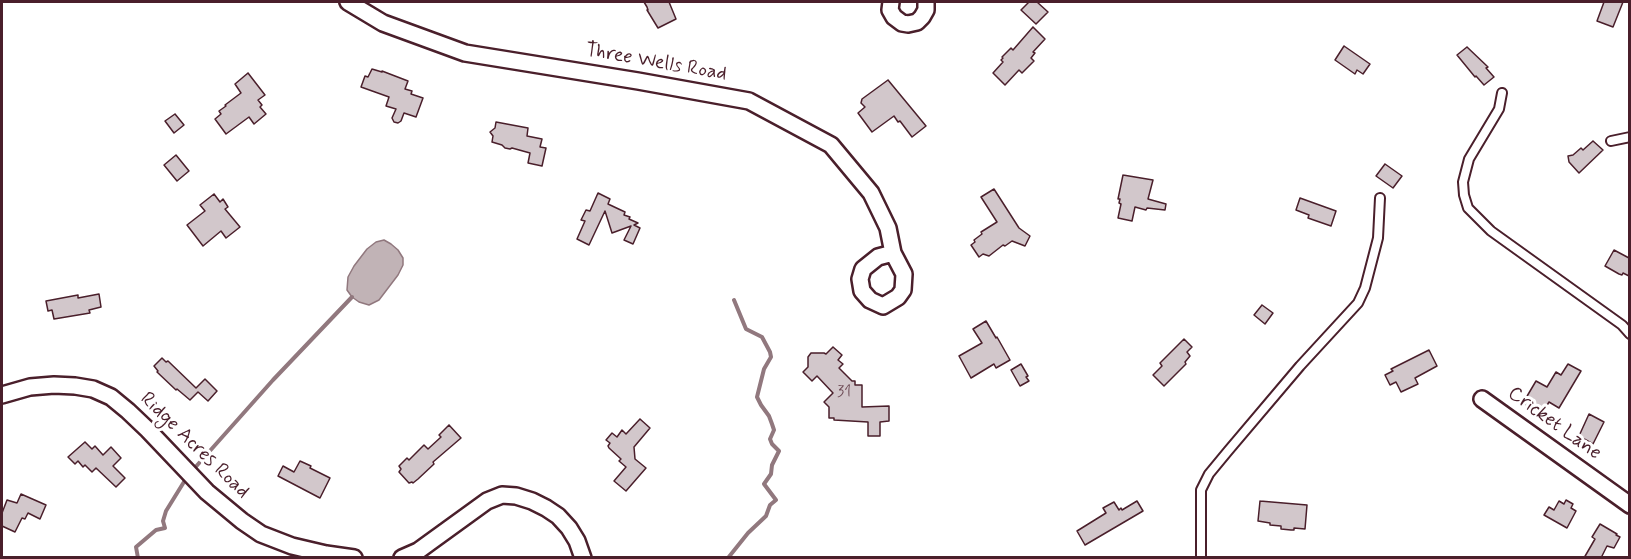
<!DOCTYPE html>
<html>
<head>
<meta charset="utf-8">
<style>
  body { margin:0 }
  #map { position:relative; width:1631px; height:559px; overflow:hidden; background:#fff; font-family:Mynerve,sans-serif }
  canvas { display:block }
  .frame { position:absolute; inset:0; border:3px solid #4a1f2b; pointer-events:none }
</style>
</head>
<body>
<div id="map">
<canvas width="1631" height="559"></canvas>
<div class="frame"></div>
</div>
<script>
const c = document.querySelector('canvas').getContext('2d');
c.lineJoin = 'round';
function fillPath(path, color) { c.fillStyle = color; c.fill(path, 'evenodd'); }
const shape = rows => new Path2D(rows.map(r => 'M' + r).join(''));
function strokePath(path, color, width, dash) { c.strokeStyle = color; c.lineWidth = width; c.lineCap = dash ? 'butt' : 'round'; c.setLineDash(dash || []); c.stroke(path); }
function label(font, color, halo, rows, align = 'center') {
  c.font = font + ' Mynerve,sans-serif'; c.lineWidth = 6; c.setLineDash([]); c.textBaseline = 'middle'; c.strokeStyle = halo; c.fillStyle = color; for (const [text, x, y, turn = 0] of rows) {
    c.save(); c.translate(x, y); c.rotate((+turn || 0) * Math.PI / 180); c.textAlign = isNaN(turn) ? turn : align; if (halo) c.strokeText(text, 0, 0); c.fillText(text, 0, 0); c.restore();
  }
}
const water = shape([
  [384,240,391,244,398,250,403,258,403,265,398,275,379,300,369,305,359,302,352,297,347,290,348,277,354,266,367,249,376,242,384,240]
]);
const stream = shape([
  [192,471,273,380,352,297],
  [138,558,136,547,156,530,165,528,163,521,166,511,187,477],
  [728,558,748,533,766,516,770,505,776,500,764,484,771,474,772,465,779,451,772,444,770,439,774,430,772,424,769,416,761,405,757,397,764,369,771,357,770,352,762,337,746,329,734,300]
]);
const building = shape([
  [644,2,669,2,676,19,658,28,647,10,648,10,647,7,644,2],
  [1029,2,1037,2,1048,12,1036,24,1021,10,1029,2],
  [1604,2,1623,2,1613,27,1597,21,1604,2],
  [1033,27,1045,39,1033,52,1035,53,1031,58,1034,61,1022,73,1019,70,1005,85,993,73,1003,62,1001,60,1003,58,1002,57,1011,48,1013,50,1033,27],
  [1344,46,1370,64,1363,74,1357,70,1355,74,1335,60,1344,46],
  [1467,47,1488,67,1486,68,1494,77,1484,85,1476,76,1475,77,1457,55,1467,47],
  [372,69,382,72,382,71,408,81,405,89,412,91,411,94,423,98,416,117,404,113,401,121,398,123,394,122,392,118,396,109,386,106,389,97,361,87,365,76,368,77,372,69],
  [248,73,265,95,258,100,262,105,260,107,266,114,254,124,249,117,226,134,215,119,221,114,219,111,226,106,225,105,241,93,235,84,248,73],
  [888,80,926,126,912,137,900,121,898,122,894,116,872,132,858,113,865,107,861,103,862,99,888,80],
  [175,114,184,125,174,133,165,121,175,114],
  [496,122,528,128,527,136,542,139,540,147,546,148,542,166,528,163,530,153,512,148,510,149,505,148,502,145,492,142,493,136,490,132,495,128,496,122],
  [1593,141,1603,150,1579,173,1569,162,1568,156,1573,155,1581,148,1583,150,1593,141],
  [176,155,189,171,177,181,164,165,176,155],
  [1385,164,1402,176,1393,188,1376,176,1385,164],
  [1123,175,1153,180,1148,199,1166,204,1165,210,1147,208,1146,210,1135,207,1132,221,1118,218,1121,204,1119,203,1120,199,1118,199,1123,175],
  [994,189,1019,228,1030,236,1025,246,1012,241,1005,246,1003,245,989,256,983,254,979,257,971,245,975,242,974,240,982,234,981,232,997,222,981,197,994,189],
  [598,193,610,199,608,204,625,212,624,215,630,217,629,219,638,223,634,225,640,228,633,244,624,240,631,226,612,233,605,211,589,245,577,239,585,221,581,220,586,210,590,211,598,193],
  [214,194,220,202,223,199,228,207,225,209,240,227,226,238,221,231,203,246,187,225,205,211,200,205,214,194],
  [1300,198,1336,211,1331,226,1308,218,1309,215,1296,210,1300,198],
  [1614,250,1629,258,1629,276,1623,273,1622,275,1619,274,1605,266,1614,250],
  [99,294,101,307,89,310,90,313,54,319,52,310,48,311,46,301,78,295,78,298,99,294],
  [1262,305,1273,313,1265,324,1254,315,1262,305],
  [986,321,996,338,997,337,1010,360,996,368,994,364,971,378,959,356,982,343,973,329,986,321],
  [1184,339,1192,347,1187,352,1190,356,1185,362,1186,364,1164,386,1153,375,1162,366,1160,363,1184,339],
  [833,347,842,355,838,360,843,364,839,368,852,381,855,381,855,385,862,385,862,407,889,406,889,421,880,422,880,436,868,436,868,422,834,420,834,418,829,418,829,407,824,402,833,393,817,376,812,381,803,372,808,367,808,357,811,353,824,353,826,354,833,347],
  [1429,350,1437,366,1415,378,1418,384,1401,392,1396,382,1390,385,1385,375,1393,371,1391,369,1429,350],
  [162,358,166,362,168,361,196,388,205,379,217,391,208,401,198,392,190,400,177,389,176,390,157,372,158,371,154,366,162,358],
  [1021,364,1028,376,1026,377,1029,381,1020,386,1011,370,1021,364],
  [1568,364,1581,371,1559,408,1549,402,1540,417,1528,410,1530,407,1523,403,1536,381,1547,387,1556,372,1561,375,1568,364],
  [1589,414,1604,422,1593,444,1579,436,1589,414],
  [640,419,650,428,634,447,635,459,646,468,626,491,614,481,626,467,619,461,621,459,609,448,608,446,610,443,606,440,612,433,617,437,622,430,626,434,640,419],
  [449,425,461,438,433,462,434,464,418,479,413,483,412,482,409,483,399,472,401,469,399,466,407,458,409,460,424,445,428,449,441,437,439,435,449,425],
  [85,442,92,449,95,446,103,455,111,447,121,458,113,466,125,478,116,487,96,468,92,472,85,465,83,467,78,461,75,464,68,457,85,442],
  [300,461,311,466,310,468,330,478,320,498,278,476,283,466,294,472,300,461],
  [21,494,46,505,40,519,28,513,25,519,22,518,15,532,2,526,2,513,7,500,17,503,21,494],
  [1566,500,1573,504,1571,508,1576,511,1567,528,1544,515,1549,507,1554,510,1559,501,1564,504,1566,500],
  [1137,501,1143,511,1085,545,1077,531,1106,513,1103,508,1114,502,1119,510,1121,508,1122,510,1137,501],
  [1260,501,1307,505,1305,529,1294,528,1294,530,1291,530,1281,529,1281,526,1270,525,1270,523,1258,521,1260,501],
  [1600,524,1617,534,1616,535,1620,537,1614,548,1607,546,1601,558,1584,558,1595,539,1592,537,1600,524]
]);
const service = shape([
  [1502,93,1499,109,1469,159,1463,182,1464,195,1468,208,1491,231,1622,325,1630,334],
  [1611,141,1630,137],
  [1201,558,1201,490,1209,474,1228,451,1300,366,1358,303,1365,288,1378,238,1380,198]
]);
const minor = shape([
  [348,2,383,23,465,53,638,81,749,101,831,145,871,193,888,228,893,253,904,274,903,290,898,297,883,306,870,300,862,291,860,279,863,269,878,257,893,253],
  [891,2,890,10,894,17,902,23,908,24,917,22,922,17,926,10,926,2],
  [2,395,30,387,54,385,75,386,93,389,111,397,128,411,148,430,207,492,242,521,261,534,292,546,326,554,354,558],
  [1482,399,1630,505],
  [402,558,418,551,429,543,487,501,502,495,516,496,532,501,546,508,558,516,569,528,577,541,583,558]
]);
const numberNames = [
  ["31",844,393]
];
const streetNames = [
  ["Three Wells Road",656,63,10],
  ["Cricket Lane",1554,424,36],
  ["Ridge Acres Road",194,446,44]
];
fillPath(water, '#c1b3b6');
strokePath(water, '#91787e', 1.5);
strokePath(stream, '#91787e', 4);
fillPath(building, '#d2c7cb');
strokePath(building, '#4a1f2b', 1.5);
strokePath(service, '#4a1f2b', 12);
strokePath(minor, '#4a1f2b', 20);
strokePath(service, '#fff', 8);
strokePath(minor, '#fff', 15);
label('16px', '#6c4953', null, numberNames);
label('20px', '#4a1f2b', '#fff', streetNames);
</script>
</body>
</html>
